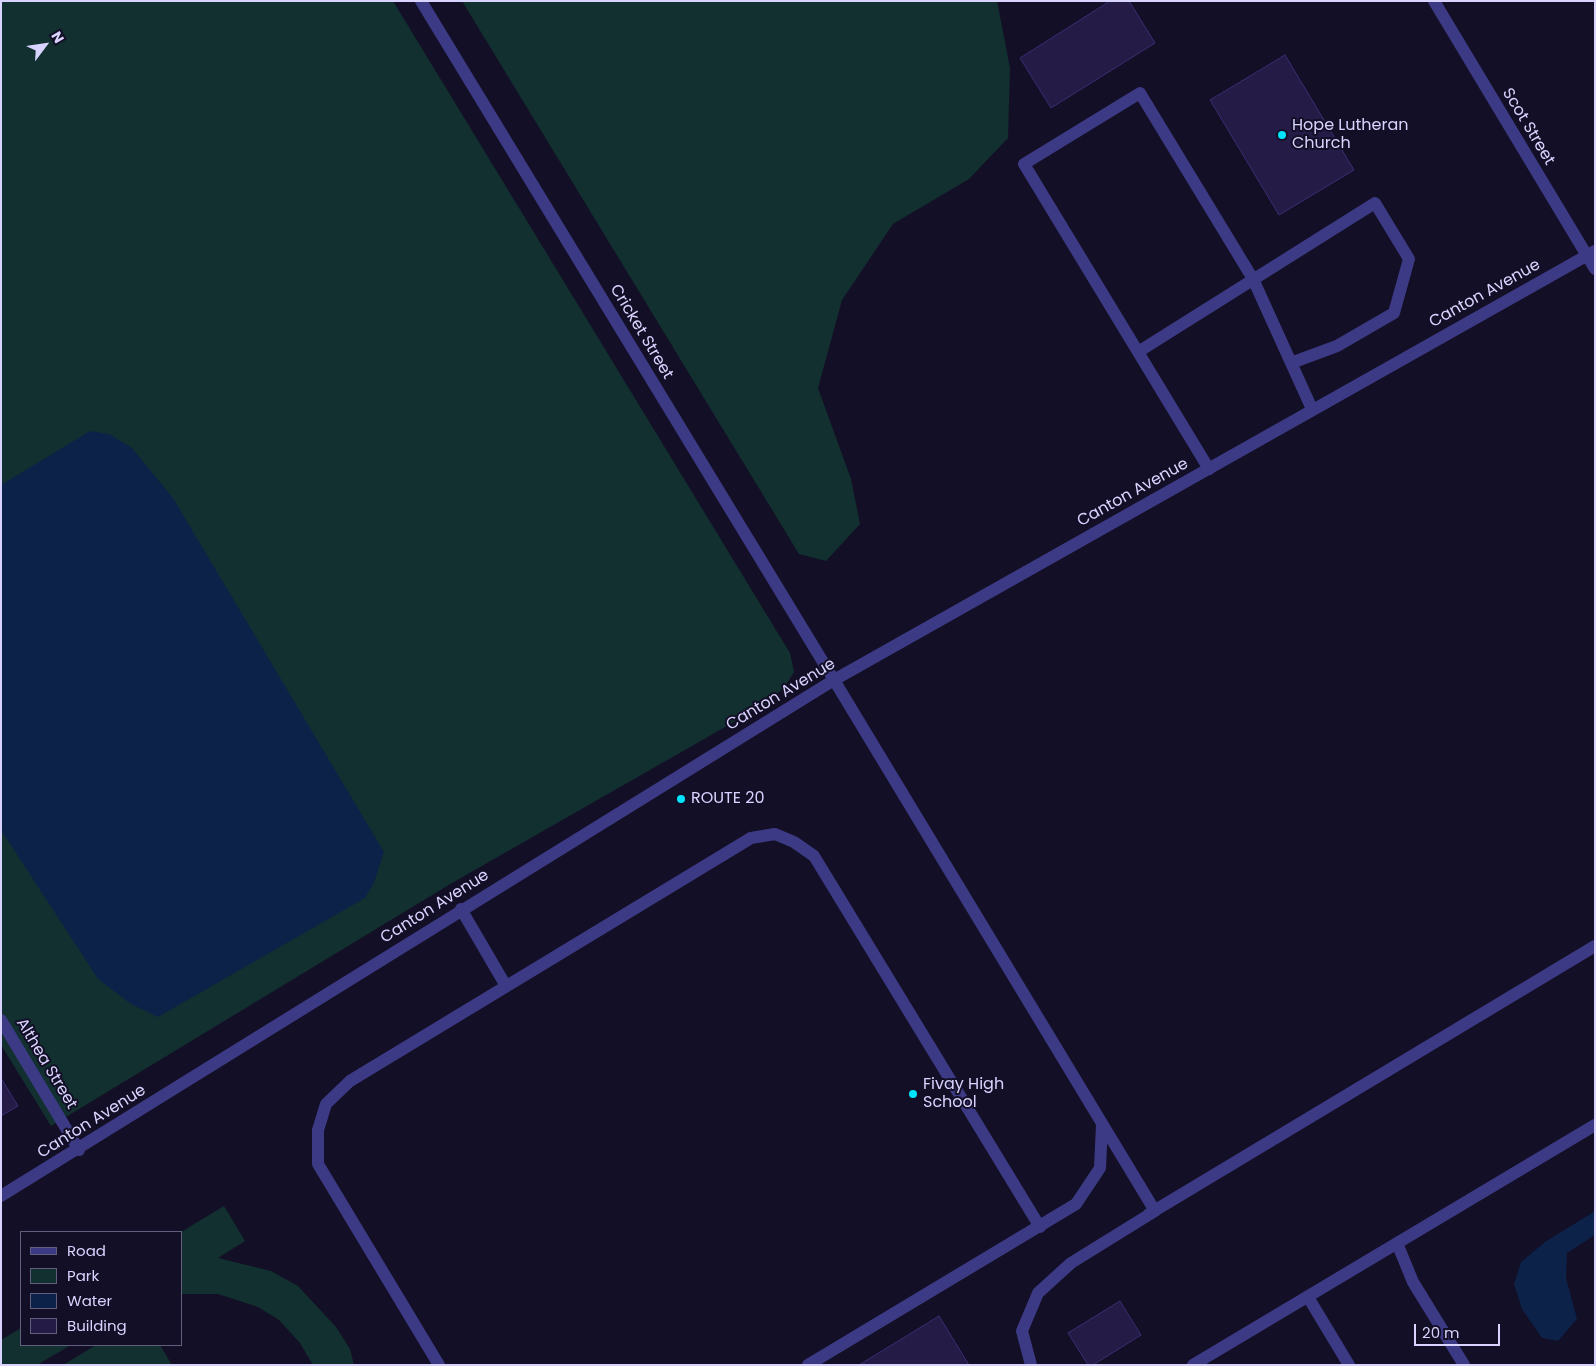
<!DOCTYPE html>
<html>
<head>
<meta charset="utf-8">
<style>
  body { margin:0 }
  #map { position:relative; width:1596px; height:1366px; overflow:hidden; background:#130f26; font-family:Poppins,sans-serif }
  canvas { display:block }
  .frame { position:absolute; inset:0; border:2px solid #d9d4ff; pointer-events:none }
  .legend { position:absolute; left:20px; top:1231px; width:162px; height:115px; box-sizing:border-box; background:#130f26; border:1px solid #625e7d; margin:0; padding:6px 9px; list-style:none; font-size:15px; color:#d9d4ff }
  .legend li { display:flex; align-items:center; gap:10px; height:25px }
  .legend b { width:25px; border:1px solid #625e7d }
  .north { position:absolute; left:20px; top:20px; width:50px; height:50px; -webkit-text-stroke:4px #130f26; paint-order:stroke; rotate:59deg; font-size:14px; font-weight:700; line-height:20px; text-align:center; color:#d9d4ff }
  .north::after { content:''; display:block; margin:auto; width:18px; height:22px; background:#d9d4ff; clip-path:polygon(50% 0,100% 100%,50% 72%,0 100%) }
  .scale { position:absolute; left:1414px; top:1324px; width:86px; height:22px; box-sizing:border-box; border:2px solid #d9d4ff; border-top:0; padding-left:6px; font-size:15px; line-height:18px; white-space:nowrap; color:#d9d4ff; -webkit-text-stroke:4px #130f26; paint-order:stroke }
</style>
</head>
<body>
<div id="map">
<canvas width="1596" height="1366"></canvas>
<div class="frame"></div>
<ul class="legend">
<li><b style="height:6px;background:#3d3a85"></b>Road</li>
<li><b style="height:14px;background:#12302f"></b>Park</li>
<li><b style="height:14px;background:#0c2248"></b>Water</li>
<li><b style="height:14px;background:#241b47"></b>Building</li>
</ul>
<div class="north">N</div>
<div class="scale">20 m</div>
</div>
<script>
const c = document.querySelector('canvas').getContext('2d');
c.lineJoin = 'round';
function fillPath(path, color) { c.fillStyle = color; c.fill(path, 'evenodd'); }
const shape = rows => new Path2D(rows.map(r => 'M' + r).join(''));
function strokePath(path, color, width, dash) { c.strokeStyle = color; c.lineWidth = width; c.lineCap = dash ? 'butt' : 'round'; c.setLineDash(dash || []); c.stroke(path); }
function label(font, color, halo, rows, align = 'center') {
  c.font = font + ' Poppins,sans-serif'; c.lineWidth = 4; c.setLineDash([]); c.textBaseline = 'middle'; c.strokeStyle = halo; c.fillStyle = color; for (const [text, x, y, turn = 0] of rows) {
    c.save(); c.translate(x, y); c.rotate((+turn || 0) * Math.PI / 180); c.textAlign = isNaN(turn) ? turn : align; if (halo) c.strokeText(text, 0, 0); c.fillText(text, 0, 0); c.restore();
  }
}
const green = shape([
  [1,1,393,1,790,653,794,672,786,685,769,702,452,883,51,1126,1,1045],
  [462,1,997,1,1010,68,1008,138,969,179,893,224,842,300,818,388,851,479,860,524,826,561,799,554],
  [224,1206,245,1241,218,1258,271,1271,298,1286,336,1327,350,1349,354,1365,313,1365,300,1343,279,1320,258,1307,218,1294,181,1294,181,1232],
  [21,1328,21,1345,71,1345,37,1365,1,1365,1,1340],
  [96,1345,160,1345,172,1365,63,1365]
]);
const water = shape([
  [90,431,109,434,132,448,173,498,384,852,374,883,365,898,158,1017,131,1004,98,979,1,830,1,485],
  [1595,1211,1595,1235,1567,1253,1566,1278,1577,1319,1558,1341,1542,1338,1522,1309,1514,1284,1521,1262,1545,1242]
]);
const building = shape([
  [1110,1,1129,1,1155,43,1051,108,1020,58,1110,1],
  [1285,55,1354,170,1279,215,1210,100,1285,55],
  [1,1078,18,1106,1,1116,1,1078],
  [1120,1301,1141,1335,1093,1365,1088,1365,1068,1333,1120,1301],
  [939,1316,969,1365,859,1365,939,1316]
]);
const lane = shape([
  [1138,352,1375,203,1409,259,1394,313,1337,346,1291,363],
  [1209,469,1024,164,1140,93,1253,279,1312,409],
  [834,680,1155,1211,1071,1263,1038,1293,1022,1331,1031,1365],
  [461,909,506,986],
  [1,1020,79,1150],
  [1149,1214,1595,946],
  [1397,1243,1413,1282,1464,1365],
  [1308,1297,1349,1365],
  [439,1365,318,1164,318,1130,326,1104,350,1081,751,838,775,834,794,842,814,856,1040,1227],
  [808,1365,1076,1204,1100,1168,1102,1124],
  [1193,1365,1595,1125]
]);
const street = shape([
  [421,1,834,680],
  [1434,1,1595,269],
  [1,1196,834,680,1595,251]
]);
const markers = [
  [1282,135,5,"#00e5ff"],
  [681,799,5,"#00e5ff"],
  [913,1094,5,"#00e5ff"]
];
const poiNames = [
  ["Hope Lutheran",1292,126],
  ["Church",1292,144],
  ["ROUTE 20",691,799],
  ["Fivay High",923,1085],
  ["School",923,1103]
];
const streetNames = [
  ["Scot Street",1528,127,59],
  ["Canton Avenue",1485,294,-29],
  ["Cricket Street",641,332,59],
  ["Canton Avenue",1133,493,-29],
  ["Canton Avenue",781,695,-31],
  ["Canton Avenue",435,907,-32],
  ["Althea Street",46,1064,59],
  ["Canton Avenue",92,1122,-32]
];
fillPath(green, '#12302f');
fillPath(water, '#0c2248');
fillPath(building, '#241b47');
strokePath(building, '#3b2d73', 1);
strokePath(lane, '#3d3a85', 12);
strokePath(street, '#3d3a85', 12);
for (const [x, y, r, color] of markers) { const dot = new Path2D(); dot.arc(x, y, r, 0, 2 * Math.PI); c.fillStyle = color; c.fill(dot); strokePath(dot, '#130f26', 2); }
label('16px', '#d9d4ff', '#130f26', poiNames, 'left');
label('16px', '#d9d4ff', '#130f26', streetNames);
</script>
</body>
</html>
